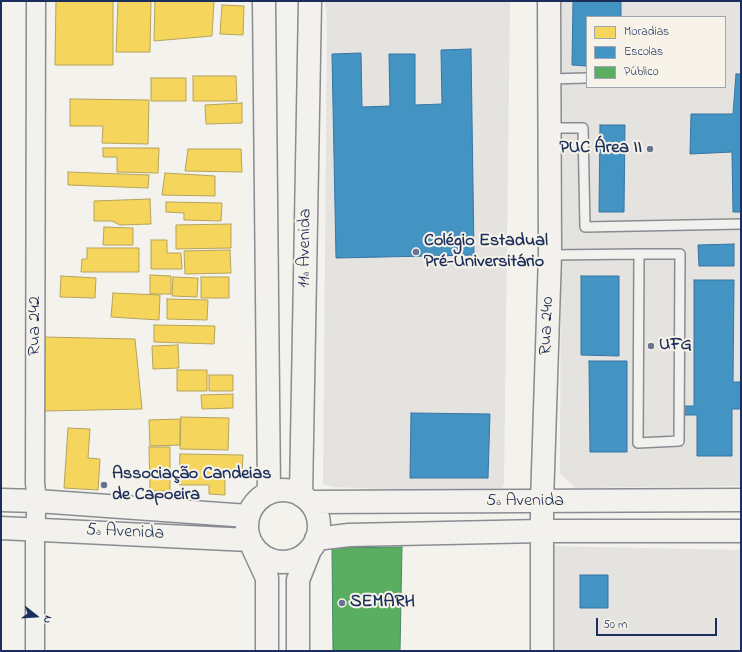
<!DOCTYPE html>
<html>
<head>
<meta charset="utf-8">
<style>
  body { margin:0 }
  #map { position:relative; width:742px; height:652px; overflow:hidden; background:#f4f2ec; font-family:"Indie Flower",sans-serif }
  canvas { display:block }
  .frame { position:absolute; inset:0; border:2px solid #1b2f5e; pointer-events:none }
  .legend { position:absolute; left:586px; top:16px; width:140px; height:72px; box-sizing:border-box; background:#f7f3e8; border:1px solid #9fa5b1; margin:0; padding:5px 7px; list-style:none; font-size:12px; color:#1b2f5e }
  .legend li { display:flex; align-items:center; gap:8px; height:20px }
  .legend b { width:20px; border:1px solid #9fa5b1 }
  .north { position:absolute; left:16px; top:596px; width:40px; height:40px; -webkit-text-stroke:3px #f7f3e8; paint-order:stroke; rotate:107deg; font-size:11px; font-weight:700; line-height:16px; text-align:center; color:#1b2f5e }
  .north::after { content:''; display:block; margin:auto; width:14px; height:18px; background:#1b2f5e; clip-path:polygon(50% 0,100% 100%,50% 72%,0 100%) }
  .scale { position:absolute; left:596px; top:618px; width:121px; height:18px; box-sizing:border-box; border:2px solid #1b2f5e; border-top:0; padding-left:5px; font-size:12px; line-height:14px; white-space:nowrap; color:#1b2f5e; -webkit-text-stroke:3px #f7f3e8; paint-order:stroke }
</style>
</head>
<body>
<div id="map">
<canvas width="742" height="652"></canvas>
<div class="frame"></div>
<ul class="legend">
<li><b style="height:11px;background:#f6d55c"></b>Moradias</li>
<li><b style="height:11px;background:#4393c3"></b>Escolas</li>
<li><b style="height:11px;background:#5aae61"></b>Público</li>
</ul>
<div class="north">N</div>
<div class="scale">50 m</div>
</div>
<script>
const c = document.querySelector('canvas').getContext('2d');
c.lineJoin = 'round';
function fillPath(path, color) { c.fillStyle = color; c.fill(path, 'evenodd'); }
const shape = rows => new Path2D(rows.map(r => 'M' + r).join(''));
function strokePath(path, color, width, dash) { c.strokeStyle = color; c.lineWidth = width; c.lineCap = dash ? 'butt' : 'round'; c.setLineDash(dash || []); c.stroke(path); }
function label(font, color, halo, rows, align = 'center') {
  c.font = font + ' "Indie Flower",sans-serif'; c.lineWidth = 4; c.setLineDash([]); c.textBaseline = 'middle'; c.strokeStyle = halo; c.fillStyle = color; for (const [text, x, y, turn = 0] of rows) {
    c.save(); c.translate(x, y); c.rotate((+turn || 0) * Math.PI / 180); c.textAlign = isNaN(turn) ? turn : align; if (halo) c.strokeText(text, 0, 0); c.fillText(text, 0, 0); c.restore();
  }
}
const built = shape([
  [325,1,510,1,504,483,502,491,494,494,333,487,323,484,327,21],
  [556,1,741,1,741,486,576,488,560,474,561,219],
  [587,17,725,17,725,87,587,87],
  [549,546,741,550,741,651,550,651]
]);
const homes = shape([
  [56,1,113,1,113,65,55,65,56,1],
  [118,1,151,1,150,52,116,52,118,1],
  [155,1,214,1,212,36,154,41,155,1],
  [222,5,244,6,243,35,220,34,222,5],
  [193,76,236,76,237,101,193,101,193,76],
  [151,78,186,78,186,101,151,101,151,78],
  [70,99,149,100,148,144,102,143,103,126,70,126,70,99],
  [242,103,242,123,206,124,205,105,242,103],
  [103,148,159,148,158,173,117,172,117,157,103,157,103,148],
  [188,149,241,149,242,172,185,171,188,149],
  [68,172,149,175,148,188,68,185,68,172],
  [165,173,215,176,215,196,162,195,165,173],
  [150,199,151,224,120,225,112,221,94,221,94,201,150,199],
  [166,202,222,203,221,221,184,220,184,213,166,212,166,202],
  [231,224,231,248,176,249,176,225,231,224],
  [104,227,133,228,133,245,103,245,104,227],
  [151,240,167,240,167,253,181,253,182,269,151,269,151,240],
  [87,248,139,248,139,272,81,272,82,259,87,259,87,248],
  [230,250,231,273,185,274,184,251,230,250],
  [150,275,171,276,171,294,150,294,150,275],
  [61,276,96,278,95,298,60,297,61,276],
  [173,277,198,278,197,297,172,296,173,277],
  [201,277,229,277,229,298,201,298,201,277],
  [113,293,160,295,159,320,111,317,113,293],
  [167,299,208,300,207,320,167,319,167,299],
  [154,325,215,326,214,344,154,342,154,325],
  [44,337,135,339,142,409,44,411,44,337],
  [178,345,179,368,153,369,152,346,178,345],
  [177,370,207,370,207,391,177,391,177,370],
  [209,375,233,375,233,391,209,391,209,375],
  [233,394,233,408,202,409,201,395,233,394],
  [181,417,229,418,228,450,180,449,181,417],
  [180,419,180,445,150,446,149,420,180,419],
  [68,428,90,429,88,458,100,459,98,490,64,488,68,428],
  [149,447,170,447,170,491,150,491,149,447],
  [180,454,243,455,242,474,225,474,225,495,209,494,209,485,179,485,180,454]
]);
const schools = shape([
  [573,1,621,1,621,17,587,17,587,66,572,65,573,1],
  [471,49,474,255,336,258,332,54,361,53,362,107,390,106,389,54,415,54,415,105,442,104,441,50,471,49],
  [736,74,741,74,741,212,733,212,732,152,690,154,691,114,733,114,736,74],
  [600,125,625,125,624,212,599,212,600,125],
  [734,244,734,266,699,266,698,245,734,244],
  [581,276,619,276,619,356,581,355,581,276],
  [694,280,734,280,733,382,741,382,741,409,732,409,732,456,697,456,697,415,681,415,681,406,694,406,694,280],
  [589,361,627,361,627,452,590,452,589,361],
  [411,413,490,414,488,478,410,478,411,413],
  [580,575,608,575,608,608,580,608,580,575]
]);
const public = shape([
  [402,547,400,651,333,651,332,548,402,547]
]);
const service = shape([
  [549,79,587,78],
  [550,128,583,128,585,227,741,224],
  [639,254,680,254,679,441,638,443,639,254],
  [550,255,639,254]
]);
const minor = shape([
  [35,651,35,528,37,501,35,483,36,1]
]);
const tertiary = shape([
  [542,651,542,502,550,255,549,1]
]);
const secondary = shape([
  [264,1,269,493],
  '247 526a36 36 0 1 1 72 0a36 36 0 1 1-72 0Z',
  [301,495,310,1],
  [1,500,37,501,248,516],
  [310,502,741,500],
  [1,528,249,540],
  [316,539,349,535,542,531,741,531],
  [253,548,267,578,267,651],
  [298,651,298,580,310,550]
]);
const markers = [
  [650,149,4,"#677390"],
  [416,252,4,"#677390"],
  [651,346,4,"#677390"],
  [104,485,4,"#677390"],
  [342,603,4,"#677390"]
];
const poiNames = [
  ["PUC Área II",642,149,"right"],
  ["Colégio Estadual",424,242],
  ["Pré-Universitário",424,263],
  ["UFG",659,346],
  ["Associação Candeias",112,475],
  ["de Capoeira",112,496],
  ["SEMARH",350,603]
];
const streetNames = [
  ["11ª Avenida",306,248,-89],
  ["Rua 242",36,326,-90],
  ["Rua 240",548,326,-88],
  ["5ª Avenida",525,502],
  ["5ª Avenida",125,533,3]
];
fillPath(built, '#e4e3df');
fillPath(homes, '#f6d55c');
strokePath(homes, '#b4a35d', 1);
fillPath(schools, '#4393c3');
strokePath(schools, '#3775a5', 1);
fillPath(public, '#5aae61');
strokePath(public, '#478860', 1);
strokePath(service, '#898c92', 12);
strokePath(minor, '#898c92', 21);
strokePath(tertiary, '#898c92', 25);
strokePath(secondary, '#898c92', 25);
strokePath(service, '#f2f1ed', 9);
strokePath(minor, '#f2f1ed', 18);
strokePath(tertiary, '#f2f1ed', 22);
strokePath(secondary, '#f2f1ed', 22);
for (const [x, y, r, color] of markers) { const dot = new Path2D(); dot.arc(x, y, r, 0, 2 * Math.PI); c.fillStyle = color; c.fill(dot); strokePath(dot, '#f7f3e8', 1.5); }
label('bold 18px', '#1b2f5e', '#f7f3e8', poiNames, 'left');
label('18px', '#1b2f5e', '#f7f3e8', streetNames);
</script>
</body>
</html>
